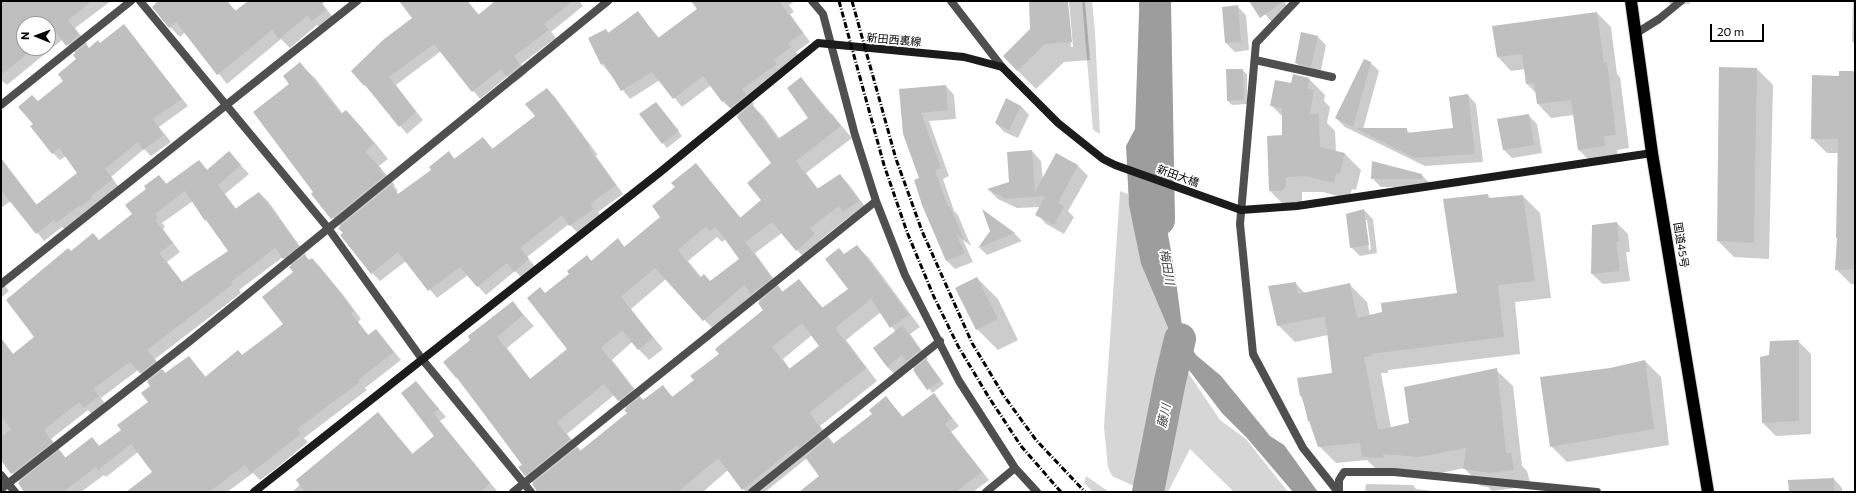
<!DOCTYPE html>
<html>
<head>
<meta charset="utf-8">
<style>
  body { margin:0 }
  #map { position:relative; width:1856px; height:493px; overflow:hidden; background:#fff; font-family:Commissioner,sans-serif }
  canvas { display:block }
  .frame { position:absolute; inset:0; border:2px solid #000; pointer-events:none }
  .north { position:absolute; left:16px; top:16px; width:40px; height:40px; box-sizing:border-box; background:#fff; border:1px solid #999; border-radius:50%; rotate:271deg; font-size:11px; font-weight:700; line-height:16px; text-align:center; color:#000 }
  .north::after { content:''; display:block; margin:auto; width:14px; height:18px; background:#000; clip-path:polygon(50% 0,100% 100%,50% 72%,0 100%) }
  .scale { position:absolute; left:1710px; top:24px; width:54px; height:18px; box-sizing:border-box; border:2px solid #000; border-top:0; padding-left:5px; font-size:12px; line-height:14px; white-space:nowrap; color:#000; -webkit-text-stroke:3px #fff; paint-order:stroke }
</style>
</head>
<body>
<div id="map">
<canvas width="1856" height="493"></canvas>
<div class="frame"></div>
<div class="north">N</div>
<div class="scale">20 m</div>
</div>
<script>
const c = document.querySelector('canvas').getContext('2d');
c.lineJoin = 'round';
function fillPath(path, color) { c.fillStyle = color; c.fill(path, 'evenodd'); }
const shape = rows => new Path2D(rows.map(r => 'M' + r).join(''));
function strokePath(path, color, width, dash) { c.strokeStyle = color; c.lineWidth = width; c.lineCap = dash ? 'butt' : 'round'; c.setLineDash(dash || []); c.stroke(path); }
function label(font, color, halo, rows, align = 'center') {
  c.font = font + ' Commissioner,"Noto Sans JP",sans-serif'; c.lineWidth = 3.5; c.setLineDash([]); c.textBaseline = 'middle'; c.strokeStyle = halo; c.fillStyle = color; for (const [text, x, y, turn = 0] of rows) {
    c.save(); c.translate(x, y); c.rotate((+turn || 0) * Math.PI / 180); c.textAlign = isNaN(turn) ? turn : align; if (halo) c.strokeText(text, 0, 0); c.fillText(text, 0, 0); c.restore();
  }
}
const green = shape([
  [1082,1,1092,1,1095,32,1100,134,1093,130],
  [1120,191,1128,194,1141,264,1173,340,1138,488,1112,476,1108,467,1104,427],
  [1181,362,1220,420,1246,439,1288,492,1234,492,1190,449,1168,492,1152,492,1172,383],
  [1086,476,1109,492,1093,492,1084,483]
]);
const water = shape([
  [1143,1,1161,1,1159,67,1149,129,1175,273,1183,334,1196,355,1221,376,1270,436,1284,445,1318,492,1293,492,1247,438,1222,413,1182,361,1141,264,1129,205,1126,146,1135,129,1139,14]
]);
const shadow = shape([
  [1,1,111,1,75,28,87,44,86,45,89,48,100,44,124,26,188,106,159,127,171,142,151,156,144,149,111,177,119,187,64,229,62,227,44,241,11,201,1,208,1,158,37,205,78,173,66,156,60,160,53,153,34,124,38,102,64,81,78,59,76,54,63,39,7,85,1,80],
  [24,24,48,24,48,48,24,48],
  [159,1,227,1,236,11,250,1,325,1,322,3,335,20,322,30,317,25,290,48,281,39,227,84,185,32,180,37,169,26],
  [400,1,468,1,479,15,497,1,579,1,583,6,551,32,556,38,521,64,527,73,514,83,508,76,480,99,441,51,396,85,423,120,407,134,365,85,414,18],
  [693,1,796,1,789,5,794,12,790,14,810,42,796,52,799,56,749,98,754,104,752,105,763,116,780,139,809,118,801,78,852,138,806,173,819,190,840,175,850,186,869,212,854,222,849,217,820,240,825,246,807,261,782,233,755,253,783,292,799,280,824,309,849,289,845,255,857,246,869,258,920,327,910,334,928,359,926,360,944,384,932,393,959,426,951,432,989,480,973,492,800,492,820,477,807,458,765,492,746,492,728,470,703,492,539,492,534,484,525,475,523,465,456,377,472,340,513,303,534,326,507,348,531,380,569,349,545,294,570,274,587,257,592,261,618,240,625,247,662,217,676,187,696,164,741,218,762,201,772,163,739,116,722,101,711,85,682,107,660,80,630,99,602,64,606,30,610,34,638,13,659,38,698,9],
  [717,237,722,242,726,239,740,259,710,282,702,278,688,261],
  [666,279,715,331,754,296,760,302,765,311,695,381,673,397,662,386,644,401,612,360,632,342,649,360,663,349,631,309],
  [881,312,896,332,887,367,896,375,911,364,933,394,903,417,886,397,873,414,834,444,820,426,877,381,846,340],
  [812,335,820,346,790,369,783,359],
  [614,395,627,409,628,413,581,451,567,434],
  [1030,1,1067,1,1071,47,1073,47,1069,1,1085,1,1090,60,1064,62,1036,89,1017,70,1032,30],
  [1256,1,1284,1,1290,11,1273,23,1265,14],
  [1667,1,1689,1,1690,4,1671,5],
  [1853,1,1855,1,1855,44,1852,41],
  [1237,6,1246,15,1249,50,1235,52,1226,43],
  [1597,13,1611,27,1617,74,1620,77,1629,148,1617,150,1618,160,1592,163,1578,149,1574,115,1551,118,1538,104,1536,93,1527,84,1525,69,1511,71,1498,57,1494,27],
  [1317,36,1326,45,1320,75,1305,71,1296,63],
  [1370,62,1379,71,1363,129,1406,129,1410,133,1454,129,1468,95,1476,104,1483,162,1425,166,1345,127,1336,118],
  [300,64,315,78,343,114,360,126,376,144,388,159,379,166,395,185,394,186,398,191,396,192,399,195,432,171,449,153,455,159,483,138,493,149,536,116,547,89,555,97,597,154,596,156,623,194,598,212,601,217,578,233,569,224,527,257,536,268,523,279,515,271,486,295,468,275,437,298,406,261,380,281,372,273,341,227,312,194,315,192,290,84],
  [1757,69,1773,85,1769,259,1734,257,1718,241],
  [1242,70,1247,74,1247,104,1232,105,1228,101],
  [1855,72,1855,284,1851,284,1836,269,1838,240,1837,238,1838,153,1827,153,1812,138,1840,77],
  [1309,79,1325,95,1324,101,1330,107,1327,123,1335,131,1336,152,1345,154,1361,170,1356,190,1352,189,1349,199,1323,192,1302,192,1302,202,1286,207,1270,191,1283,136,1283,117,1271,105,1292,84],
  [946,86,954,95,956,119,929,121,949,176,943,179,954,211,958,215,971,246,963,240,973,262,955,269,947,261,920,179,900,90],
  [656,103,682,136,667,148,641,115],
  [1021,106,1029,115,1018,138,1004,132,996,123],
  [1528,115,1537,124,1542,153,1512,158,1504,150],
  [1032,151,1041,161,1043,180,1057,154,1078,166,1088,176,1068,211,1074,217,1064,234,1046,224,1037,214,1040,207,1017,208,998,199,989,190,1010,182],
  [229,153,249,174,225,194,237,210,259,193,268,201,306,255,305,256,310,261,312,259,320,267,344,296,361,319,358,322,369,336,376,330,401,360,365,388,367,390,304,438,308,442,274,470,260,480,253,473,227,492,128,492,154,473,138,452,106,477,104,475,81,492,26,492,20,482,1,459,1,339,13,354,36,337,72,252,99,241,133,214,148,189,159,176,167,184,199,161,208,171],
  [193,201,229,251,183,283,167,262,180,252,163,229,165,227,162,223],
  [283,257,292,266,294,272,285,324,243,356,206,377,189,357,166,374,162,371,155,359,241,293,239,290],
  [138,370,152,386,150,402,122,430,100,447,92,439,66,458,51,439,88,410,93,415,106,405,101,398],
  [1422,175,1430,184,1430,187,1381,187,1372,178],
  [1488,196,1491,199,1523,196,1540,213,1551,298,1515,302,1520,354,1388,370,1388,373,1381,373,1391,428,1410,424,1496,370,1513,386,1522,466,1527,471,1531,486,1492,491,1488,487,1481,486,1464,468,1437,474,1380,473,1367,460,1336,463,1319,446,1301,396,1298,379,1333,374,1328,335,1295,342,1278,325,1295,283,1306,294,1350,285,1367,302,1370,316,1458,294],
  [1364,210,1373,219,1377,253,1360,256,1351,247],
  [1365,220,1367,220,1371,249,1369,250],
  [984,212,1015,234,1022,241,987,255,980,248,991,232],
  [1617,223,1628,234,1630,252,1626,252,1630,281,1603,284,1592,274],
  [977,278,998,299,1018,340,998,350,977,329],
  [1,281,9,291,1,298],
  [1798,341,1811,354,1811,434,1776,436,1763,423,1769,356],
  [1645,361,1661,377,1669,445,1567,462,1551,446,1610,369],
  [416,382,446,417,440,421,497,491,292,492,378,413,413,454,436,436],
  [1834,479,1842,488,1842,492,1813,492],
  [1366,484,1413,485,1416,489,1440,492,1365,492]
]);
const river = shape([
  [1155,1,1159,220],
  [1148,492,1170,381,1180,339]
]);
const building = shape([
  [1,1,92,1,68,20,79,35,66,46,55,31,48,37,48,24,24,24,24,48,34,48,1,75],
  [158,1,227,1,235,11,248,1,325,1,322,4,326,10,312,21,307,16,279,39,272,30,217,75,176,22,169,28,152,7],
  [399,1,467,1,478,15,495,1,573,1,544,24,549,30,514,56,520,65,506,76,501,69,472,92,434,44,389,77,416,112,399,127,365,85,364,86,351,71,383,40,412,18],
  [691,1,779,1,803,33,788,43,791,47,774,60,777,64,742,89,746,95,730,108,724,100,722,102,703,76,673,99,652,72,621,91,604,63,601,65,588,38,606,29,608,33,638,11,658,38,697,9],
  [1029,1,1068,1,1072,42,1045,44,1017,71,1003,56,1030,29],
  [1249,1,1284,1,1260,18],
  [1238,5,1241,42,1225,43,1222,7],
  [1597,12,1604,63,1607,62,1616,135,1604,136,1605,146,1578,150,1571,100,1537,104,1534,83,1526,84,1522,54,1497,57,1492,26],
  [124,24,182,99,153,119,164,135,143,150,138,142,105,169,113,179,91,196,92,198,80,207,79,206,56,223,54,220,36,234,1,190,1,159,36,205,77,173,59,148,52,154,30,126,33,124,18,107,32,95,38,101,63,81,58,74,76,59,73,55,86,44,89,48,98,40,100,43],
  [1301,32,1318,36,1311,67,1295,63],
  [1364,59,1371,62,1353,127,1335,118],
  [300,62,341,114,346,110,362,128,374,144,365,151,382,170,380,171,384,176,331,219,311,194,313,192,253,112,289,84,283,76],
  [1719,67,1757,68,1754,243,1717,241],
  [1226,69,1243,69,1244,100,1227,101],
  [1839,71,1855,71,1855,269,1835,270,1837,238,1836,238,1838,139,1811,139,1812,75,1839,76],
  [1293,74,1309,78,1308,89,1314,90,1310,114,1319,114,1320,147,1345,153,1340,174,1336,173,1334,183,1306,176,1286,177,1286,186,1281,191,1269,191,1267,136,1282,135,1282,108,1270,106,1275,80,1291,83],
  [801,77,830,115,832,114,841,126,796,161,817,189,840,174,859,201,843,212,839,206,810,228,815,234,796,251,772,222,745,242,772,278,751,294,744,285,703,321,655,268,621,297,653,338,638,350,622,330,601,348,633,389,618,401,604,384,557,422,570,439,525,476,518,467,522,465,457,377,456,378,443,362,470,340,468,336,513,301,523,315,497,337,530,379,567,349,527,298,540,287,545,293,569,274,567,271,587,255,591,261,618,238,624,247,660,217,652,206,675,187,671,183,696,163,740,218,761,200,747,183,771,163,737,117,752,104,778,139,808,118,787,88],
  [706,226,710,231,716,227,739,259,710,281,704,274,700,278,678,250],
  [946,85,948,110,921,113,941,168,935,170,948,207,950,206,964,240,956,234,965,253,946,261,922,205,914,180,919,178,903,134,899,89],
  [547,88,590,146,588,147,616,185,590,204,594,209,569,226,562,215,520,248,529,259,514,272,507,263,477,287,460,267,428,291,398,252,371,274,340,235,343,233,338,228,391,185,398,194,431,170,429,167,449,151,454,159,483,137,492,149,535,116,525,104],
  [1468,94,1475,154,1415,158,1355,128,1407,128,1407,133,1453,128,1449,97],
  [1006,98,1021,106,1009,130,995,123],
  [656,102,679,131,662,144,639,114],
  [1529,114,1534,145,1503,150,1497,119],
  [1032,150,1035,192,1056,153,1078,165,1058,203,1064,206,1054,225,1035,215,1045,196,1006,199,987,189,1009,182,1007,152],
  [229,151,241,165,218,185,235,209,259,192,299,246,283,259,275,248,231,282,233,284,147,350,156,361,140,373,130,362,93,389,99,396,84,408,79,402,44,430,53,442,11,474,1,460,1,437,11,429,1,416,1,338,13,354,34,337,6,300,68,248,71,251,93,233,99,240,132,214,125,205,146,189,144,186,159,175,166,184,199,160,207,170],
  [185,191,205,221,206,220,228,251,182,282,159,253,173,243,155,220,158,218,155,214],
  [1372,161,1422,174,1422,179,1371,179],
  [1488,194,1489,198,1523,195,1535,281,1498,285,1504,337,1371,354,1372,356,1364,357,1378,430,1409,423,1404,387,1497,368,1506,453,1511,453,1514,470,1490,473,1463,469,1466,448,1419,457,1383,454,1384,458,1362,457,1360,443,1318,447,1309,421,1308,421,1302,396,1300,396,1297,378,1332,373,1325,316,1277,326,1268,286,1296,282,1298,294,1350,283,1357,318,1382,312,1381,303,1457,293,1443,199],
  [982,209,1015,233,978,248,990,231],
  [1364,209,1369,245,1350,248,1346,214],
  [1617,222,1619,241,1616,242,1620,271,1591,274,1592,225],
  [857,245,909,315,890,328,871,299,835,328,866,368,809,413,822,429,799,448,797,445,742,490,718,458,678,492,537,492,536,490,532,484,577,448,580,451,627,413,624,410,640,397,643,400,663,385,672,397,694,380,690,376,719,354,715,349,763,310,758,303,778,286,782,292,799,279,822,308,848,289,825,259,839,248,844,254],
  [802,323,819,346,789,369,772,347],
  [305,255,309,260,312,258,336,287,354,311,351,313,368,335,376,329,394,352,358,380,360,382,297,429,301,434,251,473,245,465,209,492,126,492,152,472,131,444,98,470,96,467,63,492,24,492,18,483,59,450,65,458,92,437,99,446,121,430,117,425,148,402,141,393,150,386,147,382,163,369,165,373,189,356,205,377,238,350,242,355,283,324,262,297,293,272,289,267],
  [977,277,998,319,976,330,955,288],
  [903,325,920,350,906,361,902,355,887,367,873,348],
  [1799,340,1799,421,1762,423,1760,357,1769,355,1770,341],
  [926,359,941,380,927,390,913,370],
  [1645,360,1654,429,1550,447,1540,377,1610,368],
  [416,381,439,409,433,413,490,483,480,492,305,492,296,480,378,412,412,454,434,436,401,393],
  [934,393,952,418,945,424,982,472,956,492,799,492,819,476,805,457,828,438,833,444,872,414,869,410,886,396,902,417],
  [1834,478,1834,492,1789,492,1788,480]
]);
const street = shape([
  [140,1,328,228,422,359,531,492],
  [812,1,823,14,855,135,876,201,905,275,959,381,1015,468,986,492],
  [951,1,1002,67],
  [1296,1,1256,43,1240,224,1253,354,1303,448,1338,492],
  [1635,34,1659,19,1681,1],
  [1255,60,1332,77],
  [1,105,131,1],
  [1,284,357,1],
  [1015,468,1037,492],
  [1,475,15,492],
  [1,489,190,341,608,1],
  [513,492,876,201],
  [752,492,940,341],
  [1339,492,1339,480,1344,472,1394,472,1597,492]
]);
const secondary = shape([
  [254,492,659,173,818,43,964,57,1002,67,1058,123,1103,159,1115,165,1241,210,1297,206,1652,153]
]);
const highway = shape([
  [1631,1,1652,153,1708,492]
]);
const rail = shape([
  [839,1,884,165,907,232,934,297,958,346,988,396,1021,446,1061,492],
  [852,1,896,159,922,231,972,343,1004,396,1036,440,1085,492]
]);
const streetNames = [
  ["新田西裏線",894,40,5],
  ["新田大橋",1178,176,20],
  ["国道45号",1681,245,81]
];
const waterNames = [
  ["梅田川",1167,267,80],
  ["藤川",1164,416,-78]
];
fillPath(green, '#d6d6d6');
fillPath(water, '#9d9d9d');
fillPath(shadow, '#0003');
strokePath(river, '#9d9d9d', 32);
fillPath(building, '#bfbfbf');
strokePath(highway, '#dbdbdb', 14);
strokePath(street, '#4f4f4f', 8);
strokePath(secondary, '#1c1c1c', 8);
strokePath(highway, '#000', 12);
strokePath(rail, '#000', 3, [6, 2, 1, 2]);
label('11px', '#000', '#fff', streetNames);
label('italic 12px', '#3e3e3e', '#fff', waterNames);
</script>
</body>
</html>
